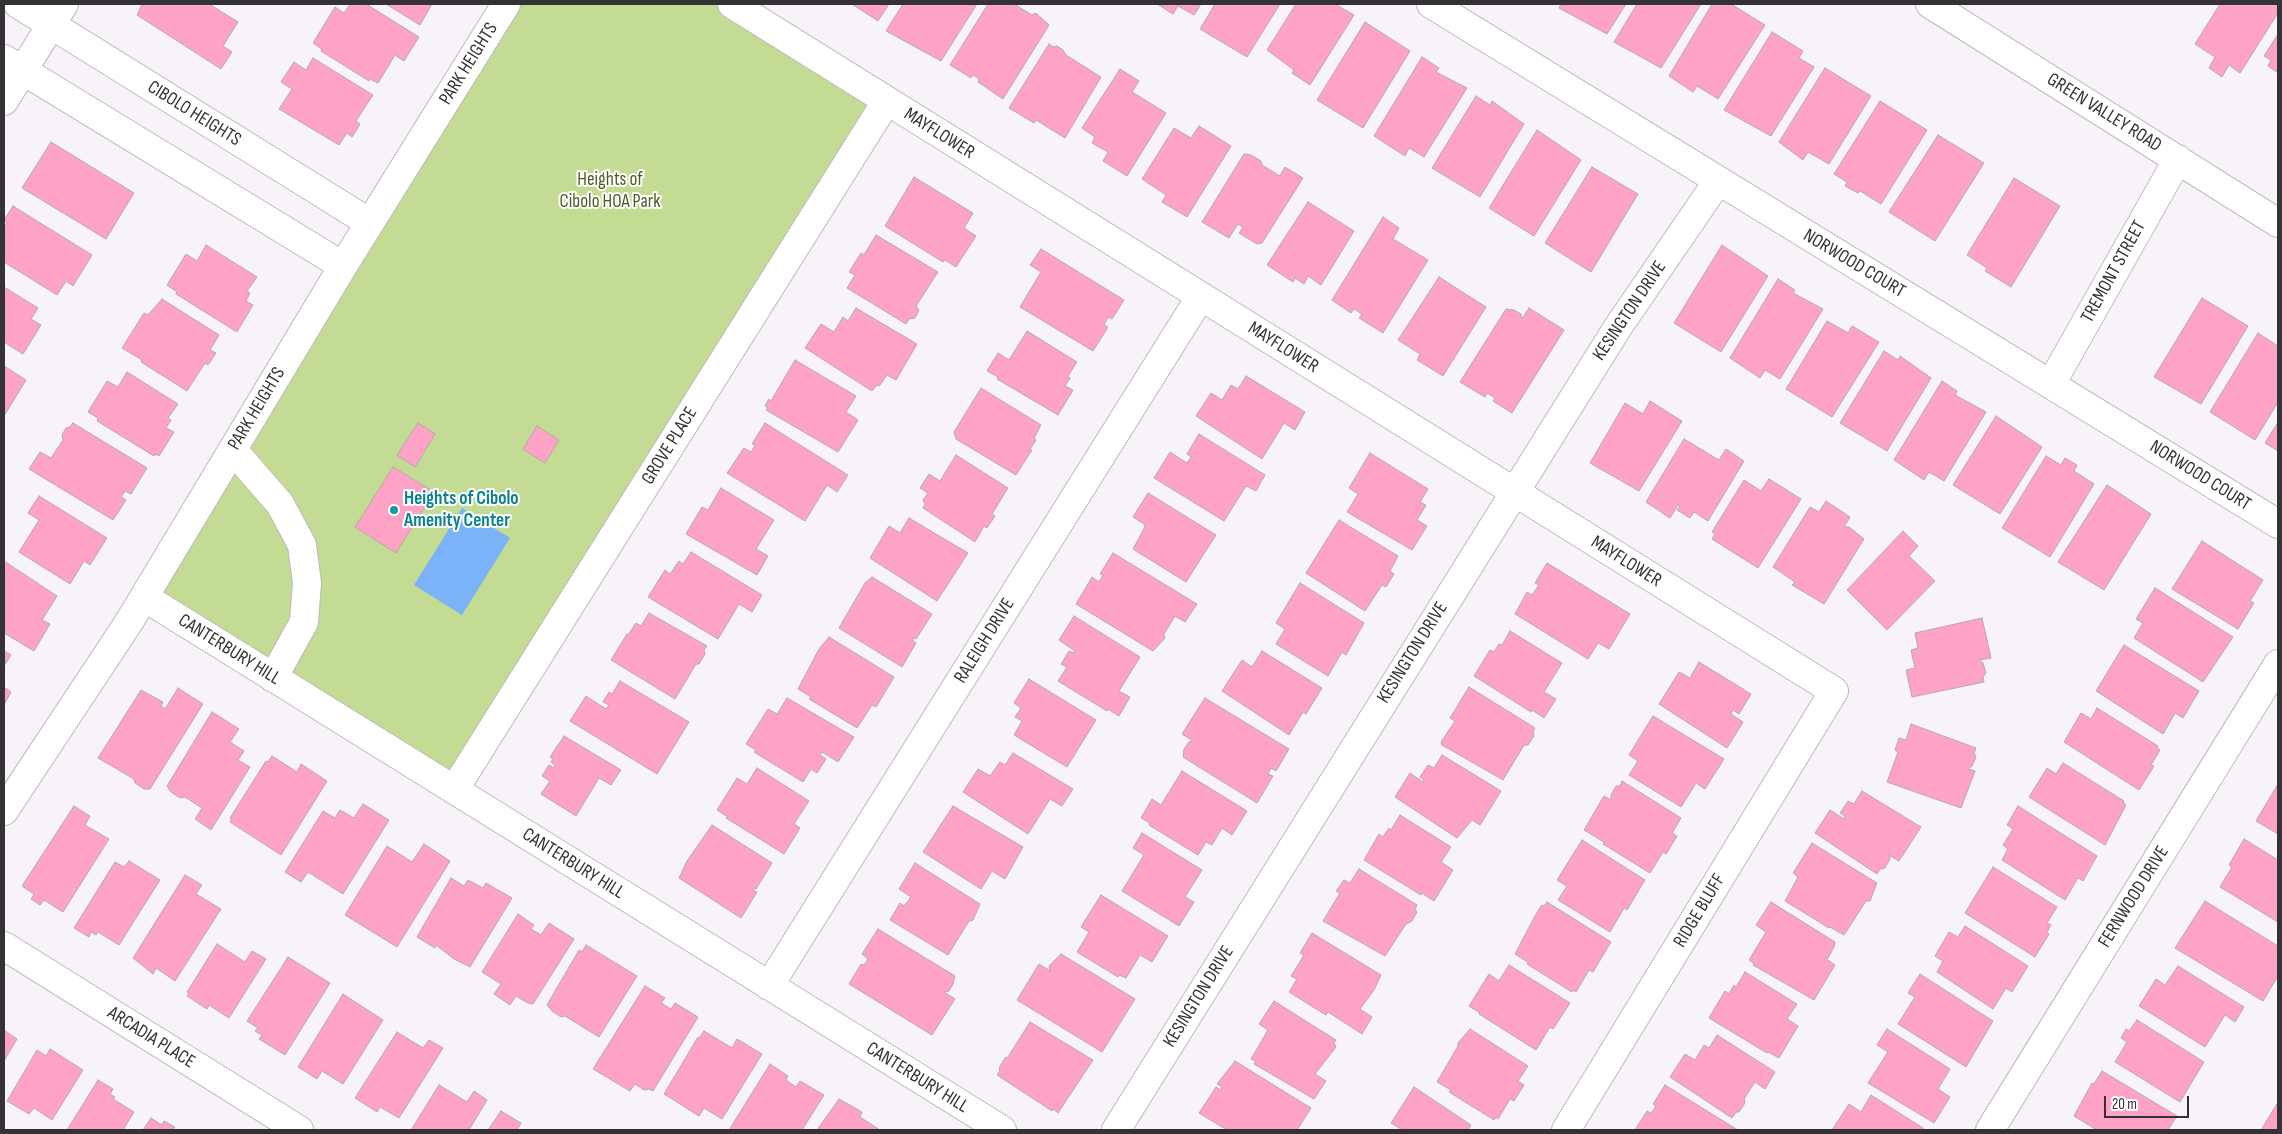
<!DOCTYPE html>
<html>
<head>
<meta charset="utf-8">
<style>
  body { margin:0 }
  #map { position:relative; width:2282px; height:1134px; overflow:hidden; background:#f8f3f8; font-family:"Sofia Sans Condensed",sans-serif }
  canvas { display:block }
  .frame { position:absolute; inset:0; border:5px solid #343234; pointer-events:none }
  .scale { position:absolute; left:2104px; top:1096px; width:85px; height:22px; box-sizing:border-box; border:2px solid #343234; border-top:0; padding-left:6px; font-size:15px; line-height:18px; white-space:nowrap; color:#343234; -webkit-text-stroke:4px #fff; paint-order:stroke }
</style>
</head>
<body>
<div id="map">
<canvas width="2282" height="1134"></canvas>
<div class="frame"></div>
<div class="scale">20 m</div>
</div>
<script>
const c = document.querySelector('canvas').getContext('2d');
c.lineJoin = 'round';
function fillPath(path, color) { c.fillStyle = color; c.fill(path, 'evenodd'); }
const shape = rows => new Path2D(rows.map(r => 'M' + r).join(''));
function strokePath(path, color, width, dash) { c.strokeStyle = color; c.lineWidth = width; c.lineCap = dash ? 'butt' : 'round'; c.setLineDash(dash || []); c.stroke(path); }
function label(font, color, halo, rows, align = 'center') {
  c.font = font + ' "Sofia Sans Condensed",sans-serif'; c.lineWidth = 4; c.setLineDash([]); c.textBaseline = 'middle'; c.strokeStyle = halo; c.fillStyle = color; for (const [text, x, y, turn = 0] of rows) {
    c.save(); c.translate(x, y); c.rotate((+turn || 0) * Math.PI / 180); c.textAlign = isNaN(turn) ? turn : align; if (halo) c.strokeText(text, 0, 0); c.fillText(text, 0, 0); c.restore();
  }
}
const green = shape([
  [507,4,732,4,886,102,454,790,144,597]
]);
const water = shape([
  [462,508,510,538,462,615,414,585]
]);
const building = shape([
  [142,4,209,4,238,22,223,46,232,52,221,69,137,15,142,4],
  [350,4,366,4,419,37,404,61,395,55,378,83,370,79,369,81,321,51,322,49,313,43,335,7,344,13,350,4],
  [386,4,432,4,420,25,386,4],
  [852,4,889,4,878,21,852,4],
  [903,4,977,4,941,61,886,31,903,4],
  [988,4,1014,4,1032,15,1036,13,1049,25,1003,99,978,82,979,79,973,75,971,78,950,65,988,4],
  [1157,4,1201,4,1194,15,1178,6,1173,14,1157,4],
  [1215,4,1280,4,1247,57,1200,29,1215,4],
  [1296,4,1335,4,1354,15,1310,85,1292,73,1294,70,1267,50,1296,4],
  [1561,4,1626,4,1607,34,1559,8,1561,4],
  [1637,4,1701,4,1661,68,1614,42,1637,4],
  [1712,4,1731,4,1765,25,1718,99,1697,86,1693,92,1669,76,1712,4],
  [2220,4,2278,4,2278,13,2240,73,2229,65,2222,77,2209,68,2215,57,2195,44,2220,4],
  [1365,22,1410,51,1363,128,1317,100,1365,22],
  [1772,32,1803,51,1799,58,1814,67,1771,136,1724,110,1772,32],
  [2278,34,2278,73,2268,66,2271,60,2264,56,2278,34],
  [1049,44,1053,47,1057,46,1063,50,1066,55,1101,77,1065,138,1036,120,1034,123,1009,108,1049,44],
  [1422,57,1439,68,1436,72,1467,88,1424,157,1409,148,1405,156,1374,136,1422,57],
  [313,58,373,95,356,121,360,124,352,137,347,133,339,145,279,109,292,89,281,82,294,62,306,70,313,58],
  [1825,68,1871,96,1829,164,1808,152,1803,160,1779,142,1825,68],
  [1120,69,1139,81,1132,92,1166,113,1127,176,1103,161,1108,152,1092,143,1095,137,1082,128,1120,69],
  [1476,96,1490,105,1492,101,1524,124,1480,197,1432,168,1476,96],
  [1880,101,1927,130,1881,204,1860,191,1858,193,1845,186,1847,182,1834,174,1880,101],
  [1199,126,1231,146,1187,217,1162,202,1166,195,1142,179,1174,128,1191,138,1199,126],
  [1537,130,1581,160,1534,236,1489,208,1537,130],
  [1938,135,1984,163,1935,241,1889,212,1938,135],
  [51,142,134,193,106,239,22,188,51,142],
  [1244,154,1251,155,1261,161,1262,165,1280,176,1285,167,1303,178,1262,243,1257,244,1239,233,1243,227,1238,224,1229,238,1202,222,1244,154],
  [1592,167,1638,194,1591,272,1545,243,1592,167],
  [914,177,973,213,964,228,976,236,956,267,945,260,943,262,885,226,914,177],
  [2014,178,2060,206,2011,287,1985,271,1987,268,1967,255,2014,178],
  [1308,202,1354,231,1321,285,1308,276,1304,284,1295,278,1293,282,1267,265,1308,202],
  [13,206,92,255,73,286,66,281,57,295,4,262,4,228,7,222,4,220,13,206],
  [1383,217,1399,228,1393,239,1428,260,1383,333,1359,318,1362,314,1354,309,1351,313,1332,300,1383,217],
  [876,235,938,272,916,306,919,310,915,318,909,319,906,324,847,288,855,275,849,272,861,253,864,255,876,235],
  [206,245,257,277,247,291,250,293,246,301,253,305,237,332,176,294,177,292,167,285,186,254,197,261,206,245],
  [1722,245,1768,276,1721,352,1674,323,1722,245],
  [1041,249,1124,300,1112,319,1108,317,1104,325,1108,327,1093,351,1020,307,1041,272,1030,265,1041,249],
  [1439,277,1486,307,1443,376,1417,360,1420,354,1398,340,1439,277],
  [1778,279,1795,290,1793,293,1823,309,1780,379,1765,370,1760,378,1730,358,1778,279],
  [4,287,38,308,31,319,41,325,23,354,4,342,4,287],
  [2202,298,2248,326,2201,404,2154,377,2202,298],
  [162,299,219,335,210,350,216,353,208,365,205,363,187,391,141,362,142,360,122,348,144,313,148,315,162,299],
  [856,308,917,344,896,380,887,375,880,385,876,386,872,391,805,348,821,324,834,332,843,317,848,321,856,308],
  [1529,308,1564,330,1512,413,1493,401,1495,398,1487,393,1485,397,1460,382,1506,309,1514,310,1521,314,1522,319,1529,308],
  [1827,321,1848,333,1852,326,1879,342,1832,417,1786,389,1827,321],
  [1027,331,1077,362,1068,376,1070,378,1065,386,1073,390,1058,415,997,379,998,377,987,371,998,353,1009,360,1027,331],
  [2258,333,2278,346,2278,402,2255,440,2210,412,2258,333],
  [1884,351,1898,360,1900,356,1931,378,1887,451,1840,423,1884,351],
  [795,360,856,396,846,412,858,420,838,452,766,410,768,408,765,406,769,399,771,401,795,360],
  [4,366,26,380,4,416,4,366],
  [127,372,178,404,168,418,171,420,166,428,174,432,159,456,156,454,154,456,97,421,98,418,88,412,107,381,118,387,127,372],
  [1246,376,1305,412,1295,430,1284,423,1262,459,1196,416,1211,393,1222,400,1231,385,1238,389,1246,376],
  [1942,381,1957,391,1955,395,1986,412,1944,481,1929,472,1924,480,1894,460,1942,381],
  [981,388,1041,425,1034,438,1036,440,1030,449,1032,450,1016,475,956,439,954,432,981,388],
  [1650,401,1682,421,1639,491,1590,463,1625,403,1643,414,1650,401],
  [1996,416,2042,447,2000,514,1953,485,1996,416],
  [2278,422,2278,451,2265,443,2278,422],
  [73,423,147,468,131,494,125,491,121,497,126,500,113,520,29,469,40,452,51,458,63,440,62,435,66,428,70,427,73,423],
  [418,423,435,434,415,467,397,455,418,423],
  [765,423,848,475,837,492,827,485,805,521,727,473,744,448,751,452,755,445,752,444,765,423],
  [537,426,559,440,545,463,523,449,537,426],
  [1199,434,1265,475,1256,491,1246,486,1224,521,1154,478,1170,452,1187,463,1191,457,1187,454,1199,434],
  [1684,439,1719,460,1726,449,1744,461,1708,521,1694,512,1690,518,1677,510,1680,506,1678,505,1670,518,1646,502,1684,439],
  [1370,453,1428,489,1420,502,1426,505,1417,520,1427,526,1412,550,1347,512,1358,494,1349,488,1370,453],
  [956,455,1008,488,992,514,995,516,987,528,984,526,975,542,923,508,925,504,923,500,928,493,920,488,929,474,940,481,956,455],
  [2046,456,2061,465,2065,458,2077,465,2074,471,2094,484,2050,557,2002,528,2046,456],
  [393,467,434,492,396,553,355,527,393,467],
  [1769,479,1801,499,1758,568,1712,539,1715,534,1712,532,1744,480,1761,491,1769,479],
  [2107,485,2151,514,2104,590,2058,562,2107,485],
  [721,488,774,520,756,549,768,556,757,575,686,534,702,507,708,510,721,488],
  [1148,493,1216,535,1186,582,1133,549,1145,527,1144,524,1133,517,1148,493],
  [39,496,107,538,90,565,84,561,70,584,19,552,39,520,28,513,39,496],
  [1826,501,1850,517,1844,527,1849,527,1864,539,1824,604,1792,585,1795,582,1773,567,1810,507,1819,512,1826,501],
  [909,518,968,553,937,601,870,558,889,526,900,533,909,518],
  [1339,520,1398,556,1390,571,1394,574,1386,587,1382,585,1365,611,1306,573,1339,520],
  [1903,531,1918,546,1909,556,1935,581,1887,630,1847,590,1903,531],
  [2202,541,2263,580,2250,601,2254,603,2238,629,2172,589,2202,541],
  [691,552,762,595,752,612,739,604,718,639,648,597,665,570,670,574,679,561,683,564,691,552],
  [1113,553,1197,604,1185,622,1175,616,1164,634,1165,638,1153,651,1076,604,1092,577,1099,582,1103,575,1100,574,1113,553],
  [4,561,57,596,42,620,50,624,34,651,4,633,4,561],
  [1547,563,1630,614,1609,649,1598,643,1588,659,1515,614,1527,592,1532,595,1539,585,1535,583,1547,563],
  [872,577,932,614,916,639,914,638,912,640,916,643,902,667,839,628,865,583,872,577],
  [1300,583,1364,623,1346,655,1342,652,1328,676,1276,644,1285,629,1276,623,1300,583],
  [2155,588,2233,637,2203,682,2134,638,2143,623,2136,619,2155,588],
  [649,613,707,646,704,650,705,654,699,664,696,664,675,699,611,660,627,634,628,635,636,623,641,626,649,613],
  [1074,616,1140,657,1119,691,1130,697,1119,716,1108,709,1107,711,1058,681,1067,667,1061,664,1069,651,1073,653,1075,651,1059,640,1074,616],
  [1982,618,1991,658,1979,660,1983,663,1986,673,1983,677,1984,682,1912,697,1906,670,1915,668,1911,650,1918,648,1915,633,1982,618],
  [1510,631,1562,663,1544,692,1556,699,1544,718,1532,710,1531,712,1474,676,1490,650,1494,652,1499,644,1502,645,1510,631],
  [829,637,894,677,876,707,872,705,857,728,809,699,811,697,798,689,819,649,829,637],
  [2124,645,2199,691,2183,718,2175,713,2163,734,2096,691,2124,645],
  [4,651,11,655,4,666,4,651],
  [1262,651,1322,688,1306,714,1303,712,1289,735,1222,691,1242,660,1252,667,1262,651],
  [1699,662,1751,694,1739,714,1733,710,1731,714,1743,722,1727,748,1659,704,1679,672,1690,678,1699,662],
  [1029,679,1096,720,1067,767,1014,735,1022,721,1015,717,1021,708,1014,703,1029,679],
  [620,681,689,722,657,774,570,721,586,696,606,709,609,705,603,702,609,692,612,694,620,681],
  [4,687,11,692,4,705,4,687],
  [1469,687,1535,728,1533,731,1534,736,1528,745,1524,745,1503,780,1442,745,1441,742,1455,721,1450,718,1469,687],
  [178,688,203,704,150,789,144,789,135,783,134,779,98,758,141,690,163,702,161,706,165,709,178,688],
  [787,698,854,737,838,762,822,752,820,755,826,759,817,773,811,769,803,782,754,752,756,750,746,744,768,709,777,714,787,698],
  [1205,698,1289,749,1276,771,1271,768,1268,774,1273,776,1257,803,1183,757,1184,749,1189,742,1193,741,1182,734,1205,698],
  [2097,708,2158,746,2157,748,2160,750,2151,765,2154,766,2139,790,2064,742,2081,713,2091,719,2097,708],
  [212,712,239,729,230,742,244,751,238,760,250,767,211,830,195,819,202,808,185,797,180,798,171,792,167,786,212,712],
  [1653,716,1724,759,1705,789,1696,783,1681,807,1629,775,1638,761,1629,755,1653,716],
  [1911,724,1976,748,1974,753,1976,757,1972,766,1968,769,1975,771,1961,808,1887,782,1898,752,1895,750,1899,738,1906,740,1911,724],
  [564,736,621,770,611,785,599,778,576,816,541,794,550,781,542,776,549,765,554,768,555,766,551,762,553,759,550,757,564,736],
  [1013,753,1073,789,1062,806,1050,799,1028,834,963,792,978,769,990,776,1000,762,1005,765,1013,753],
  [1442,755,1501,791,1480,825,1472,820,1457,838,1395,797,1410,773,1423,782,1424,780,1420,777,1428,765,1434,768,1442,755],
  [272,756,297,772,301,764,327,781,281,855,230,822,232,818,230,818,266,761,268,762,272,756],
  [2063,763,2124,801,2123,803,2126,805,2105,845,2029,797,2047,768,2056,774,2063,763],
  [757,768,809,801,794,824,800,828,784,854,726,818,728,817,717,810,737,778,747,784,757,768],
  [1182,771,1247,811,1232,835,1222,828,1212,845,1206,842,1198,855,1149,825,1150,823,1141,818,1152,799,1161,805,1182,771],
  [1622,781,1681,818,1672,833,1677,836,1666,854,1663,852,1650,873,1603,844,1604,842,1584,830,1604,796,1611,800,1611,795,1616,786,1620,786,1622,781],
  [2278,784,2278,834,2256,821,2278,784],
  [1862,791,1921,827,1899,861,1889,855,1890,859,1885,868,1880,869,1877,874,1815,833,1830,810,1844,819,1845,816,1840,813,1848,801,1854,804,1862,791],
  [363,804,389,820,343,894,308,872,301,882,285,872,323,811,335,818,340,810,354,818,363,804],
  [74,806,90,816,85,825,109,839,63,912,44,900,40,905,31,899,34,894,22,886,74,806],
  [953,806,1023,847,1005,879,992,871,981,889,923,852,953,806],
  [2018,806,2097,856,2083,881,2078,878,2065,900,2002,860,2008,849,2003,845,2013,829,2007,825,2018,806],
  [1400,815,1451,847,1441,862,1453,870,1434,901,1422,893,1421,895,1364,860,1379,834,1383,837,1389,828,1391,830,1400,815],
  [712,825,772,863,756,889,754,888,753,890,757,892,741,918,679,878,687,861,712,825],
  [1142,833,1202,870,1185,897,1194,902,1179,926,1122,891,1144,855,1133,848,1142,833],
  [2244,839,2278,860,2278,922,2220,887,2232,867,2229,865,2244,839],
  [1582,840,1645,880,1627,910,1624,908,1610,932,1558,900,1567,886,1557,880,1582,840],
  [1812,843,1877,883,1870,901,1866,901,1844,935,1830,927,1829,928,1785,901,1798,877,1793,873,1812,843],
  [424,844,450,861,397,947,345,915,387,846,412,862,424,844],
  [129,861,160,880,119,945,98,932,96,935,91,932,89,937,74,928,115,862,124,867,129,861],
  [915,863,980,904,973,920,969,921,948,955,890,920,900,903,904,906,911,897,899,889,915,863],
  [1993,867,2057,907,2047,923,2051,925,2047,932,2049,934,2035,957,1965,913,1993,867],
  [1359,869,1417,905,1415,909,1417,912,1412,921,1406,924,1385,956,1323,921,1340,893,1336,891,1344,880,1350,883,1359,869],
  [185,875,202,885,196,894,221,909,175,981,156,968,153,974,133,958,185,875],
  [451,878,464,886,468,880,483,888,486,883,512,898,470,967,454,959,436,945,435,948,417,937,451,878],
  [1101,895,1168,936,1152,962,1140,955,1126,978,1119,975,1118,977,1077,952,1089,932,1081,927,1101,895],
  [2205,901,2278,946,2278,976,2263,1001,2175,948,2205,901],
  [1547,902,1611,942,1593,972,1589,970,1576,992,1573,990,1572,992,1527,964,1529,963,1515,954,1535,916,1541,906,1545,905,1547,902],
  [1771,902,1835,942,1834,947,1828,958,1825,958,1835,965,1814,1000,1753,965,1754,963,1749,960,1766,932,1756,925,1771,902],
  [518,914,534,925,531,929,541,935,549,923,574,939,533,1004,528,1003,516,996,510,1005,494,994,501,984,482,972,518,914],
  [1965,926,2028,966,2012,992,2006,988,1993,1009,1937,972,1943,961,1935,956,1949,932,1958,937,1965,926],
  [878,929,955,976,953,984,949,991,944,992,955,999,932,1035,849,984,861,964,864,965,868,959,862,954,878,929],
  [1312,933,1381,975,1374,990,1360,1009,1372,1017,1362,1034,1328,1012,1326,1015,1289,992,1297,979,1291,976,1304,955,1300,953,1312,933],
  [217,944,245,962,252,951,266,959,229,1018,209,1005,207,1009,187,996,189,993,187,992,217,944],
  [586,945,637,976,599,1037,565,1016,561,1017,552,1011,547,1005,579,950,582,952,586,945],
  [1061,954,1135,999,1102,1052,1017,1000,1039,964,1050,971,1049,966,1061,954],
  [288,957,330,983,285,1055,259,1039,262,1035,255,1031,258,1028,247,1021,288,957],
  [1509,965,1570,1003,1553,1029,1550,1027,1536,1050,1479,1014,1480,1013,1469,1006,1489,974,1499,981,1509,965],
  [2178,966,2244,1007,2235,1022,2225,1015,2205,1047,2139,1006,2156,979,2165,985,2178,966],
  [1745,972,1797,1004,1787,1019,1798,1026,1779,1058,1768,1052,1767,1053,1709,1018,1725,991,1729,994,1734,985,1736,987,1745,972],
  [1920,974,1993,1021,1966,1067,1898,1024,1915,997,1908,993,1920,974],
  [645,986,665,998,661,1003,671,1009,675,1003,698,1017,653,1091,649,1089,644,1090,635,1084,630,1091,593,1069,645,986],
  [343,994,383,1020,343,1084,322,1071,317,1079,298,1067,343,994],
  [1274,1001,1336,1040,1334,1043,1336,1047,1315,1074,1326,1081,1314,1099,1254,1064,1256,1061,1251,1059,1268,1030,1259,1024,1274,1001],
  [2137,1020,2204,1062,2180,1102,2115,1062,2127,1042,2121,1038,2126,1029,2129,1031,2137,1020],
  [1030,1022,1093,1060,1058,1113,1053,1109,1052,1111,997,1075,1000,1071,999,1068,1005,1058,1008,1057,1030,1022],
  [1470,1029,1528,1066,1518,1081,1524,1085,1514,1101,1510,1099,1498,1119,1496,1117,1494,1120,1449,1092,1451,1090,1437,1082,1458,1046,1458,1043,1470,1029],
  [1887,1029,1950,1069,1938,1089,1950,1097,1934,1123,1868,1083,1888,1052,1877,1045,1887,1029],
  [4,1030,17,1039,4,1061,4,1030],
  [704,1031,732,1048,737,1039,762,1054,722,1119,704,1108,699,1116,664,1094,698,1037,699,1038,704,1031],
  [397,1032,423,1048,429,1040,443,1048,399,1118,380,1107,377,1112,355,1098,397,1032],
  [1717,1035,1775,1072,1765,1089,1755,1082,1744,1099,1745,1103,1739,1112,1736,1112,1732,1118,1670,1077,1685,1054,1695,1060,1704,1045,1709,1048,1717,1035],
  [50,1049,83,1070,52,1120,34,1108,29,1114,7,1101,37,1050,46,1056,50,1049],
  [1235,1061,1311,1108,1297,1130,1227,1130,1199,1113,1216,1087,1221,1090,1222,1087,1217,1084,1235,1061],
  [770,1064,788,1076,786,1080,796,1087,800,1081,824,1095,802,1130,729,1130,770,1064],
  [2102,1071,2177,1116,2168,1130,2097,1130,2074,1116,2092,1083,2094,1084,2102,1071],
  [98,1080,113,1089,110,1094,115,1097,113,1099,134,1112,123,1130,67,1130,98,1080],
  [439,1085,467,1102,474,1091,487,1100,469,1130,411,1130,439,1085],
  [1665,1085,1738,1130,1635,1130,1647,1111,1651,1113,1656,1106,1653,1104,1665,1085],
  [1414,1087,1471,1125,1468,1130,1400,1130,1401,1129,1391,1123,1414,1087],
  [1871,1095,1923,1128,1922,1130,1832,1130,1849,1104,1861,1112,1871,1095],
  [839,1099,862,1112,860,1117,880,1130,817,1130,839,1099],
  [2278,1102,2278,1130,2261,1130,2278,1102],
  [501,1111,521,1123,517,1130,488,1130,501,1111],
  [151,1118,162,1125,164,1121,175,1127,173,1130,143,1130,151,1118]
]);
const minor = shape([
  [18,4,370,223],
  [732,4,1834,691,1566,1130],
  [1431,4,2278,524],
  [1930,4,2278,223],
  [4,59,343,266],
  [4,101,64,4],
  [2051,384,2178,159],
  [233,450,280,504,302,545,307,583,304,622,273,678],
  [144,597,1002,1130],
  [454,790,886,102],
  [4,811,129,622,343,266,506,4],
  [4,946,299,1130],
  [769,986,1201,296],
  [1116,1130,1618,327,1718,181],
  [1990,1130,2278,664]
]);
const markers = [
  [394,510,5,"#0f9aa8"]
];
const streetNames = [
  ["PARK HEIGHTS",469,64,-58],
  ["GREEN VALLEY ROAD",2104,113,32],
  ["CIBOLO HEIGHTS",194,114,32],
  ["MAYFLOWER",939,134,32],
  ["NORWOOD COURT",1854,264,31],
  ["TREMONT STREET",2114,272,-61],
  ["KESINGTON DRIVE",1630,311,-56],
  ["MAYFLOWER",1283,348,32],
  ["PARK HEIGHTS",257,409,-59],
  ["GROVE PLACE",670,446,-58],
  ["NORWOOD COURT",2200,476,32],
  ["MAYFLOWER",1626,562,32],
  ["RALEIGH DRIVE",985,641,-58],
  ["CANTERBURY HILL",229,650,32],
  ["KESINGTON DRIVE",1413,653,-58],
  ["CANTERBURY HILL",573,864,32],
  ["FERNWOOD DRIVE",2134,897,-58],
  ["RIDGE BLUFF",1700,911,-59],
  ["KESINGTON DRIVE",1199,997,-58],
  ["ARCADIA PLACE",151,1038,32],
  ["CANTERBURY HILL",917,1078,32]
];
const parkNames = [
  ["Heights of",610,180],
  ["Cibolo HOA Park",610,202]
];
const cultureNames = [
  ["Heights of Cibolo",404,499],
  ["Amenity Center",404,521]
];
fillPath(green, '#c3db92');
fillPath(water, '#7bb3f8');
fillPath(building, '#fea3c6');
strokePath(building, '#b2aaad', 1);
strokePath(minor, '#beb9be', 30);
strokePath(minor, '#fff', 28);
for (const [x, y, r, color] of markers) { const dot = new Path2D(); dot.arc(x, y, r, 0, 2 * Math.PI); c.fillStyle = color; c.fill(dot); strokePath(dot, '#fff', 2); }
label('19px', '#343234', '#fff', streetNames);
label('19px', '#4c5d21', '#fff', parkNames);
label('bold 19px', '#0d838f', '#fff', cultureNames, 'left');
</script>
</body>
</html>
